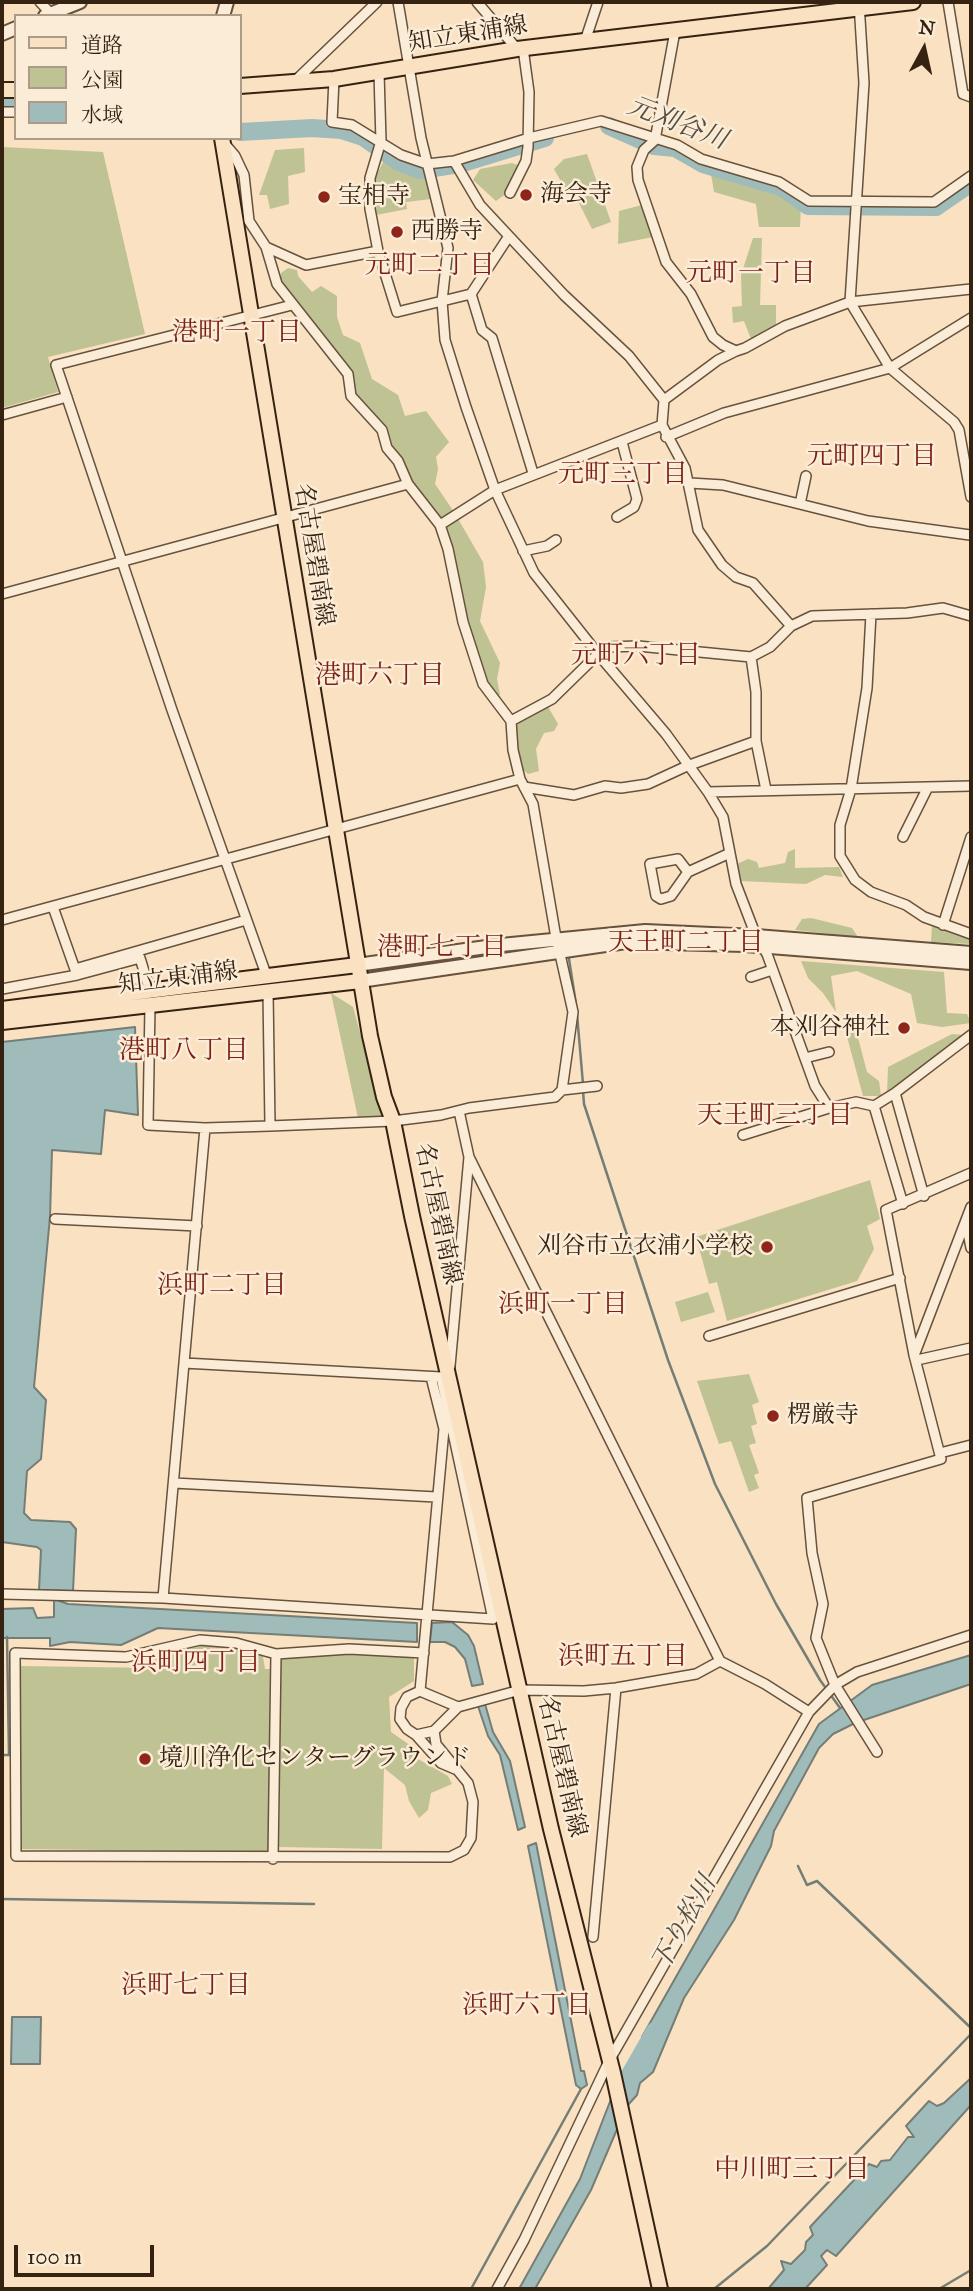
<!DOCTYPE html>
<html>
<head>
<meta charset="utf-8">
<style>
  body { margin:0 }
  #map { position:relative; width:973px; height:2291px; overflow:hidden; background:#f9e1c1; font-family:"IM FELL Great Primer","Noto Serif JP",serif }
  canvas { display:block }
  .frame { position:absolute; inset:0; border:4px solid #352211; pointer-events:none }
  .legend { position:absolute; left:14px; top:14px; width:228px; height:126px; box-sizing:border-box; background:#fbecd7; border:2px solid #ac9b88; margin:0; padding:9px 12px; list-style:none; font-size:21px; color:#352211 }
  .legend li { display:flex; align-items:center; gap:14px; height:35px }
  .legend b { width:35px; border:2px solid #ac9b88 }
  .north { position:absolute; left:889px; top:14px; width:70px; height:70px; -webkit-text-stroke:5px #fbecd7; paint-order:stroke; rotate:8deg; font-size:19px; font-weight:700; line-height:28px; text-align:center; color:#352211 }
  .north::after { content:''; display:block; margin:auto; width:24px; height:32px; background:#352211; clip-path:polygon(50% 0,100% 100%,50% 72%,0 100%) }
  .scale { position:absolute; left:14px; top:2245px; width:140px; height:32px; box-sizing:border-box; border:4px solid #352211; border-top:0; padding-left:9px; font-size:21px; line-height:24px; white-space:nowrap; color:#352211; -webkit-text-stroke:5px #fbecd7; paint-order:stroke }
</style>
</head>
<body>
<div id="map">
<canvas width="973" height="2291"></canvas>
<div class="frame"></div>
<ul class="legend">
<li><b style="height:9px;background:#f9e1c1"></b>道路</li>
<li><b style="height:19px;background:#bfc292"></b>公園</li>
<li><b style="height:19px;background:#a0bcba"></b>水域</li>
</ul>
<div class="north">N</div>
<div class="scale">100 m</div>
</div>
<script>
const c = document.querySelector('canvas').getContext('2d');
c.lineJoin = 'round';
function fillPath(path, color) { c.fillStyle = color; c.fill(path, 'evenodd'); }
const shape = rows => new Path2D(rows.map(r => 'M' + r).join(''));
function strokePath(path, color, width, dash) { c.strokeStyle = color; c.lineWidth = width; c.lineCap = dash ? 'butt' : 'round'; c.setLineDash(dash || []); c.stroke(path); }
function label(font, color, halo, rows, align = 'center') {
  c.font = font + ' "IM FELL Great Primer","Noto Serif JP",serif'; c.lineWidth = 5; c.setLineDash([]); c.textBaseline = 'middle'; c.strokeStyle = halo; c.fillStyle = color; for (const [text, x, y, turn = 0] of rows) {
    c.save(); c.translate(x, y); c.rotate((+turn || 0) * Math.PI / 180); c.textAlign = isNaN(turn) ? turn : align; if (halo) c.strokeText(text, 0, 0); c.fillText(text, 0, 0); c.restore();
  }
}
const green = shape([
  [3,147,103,152,145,334,48,357,58,392,2,408],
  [304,148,305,172,288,176,289,204,270,209,267,195,259,195,275,150],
  [587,154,611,222,592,229,576,197,563,185,554,169,564,159],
  [385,159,405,173,425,177,431,199,406,202,407,209,376,215,374,179],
  [512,163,520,166,507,193,496,201,473,180,480,169],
  [711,174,776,193,801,205,800,227,759,227,756,204,714,192],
  [642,205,653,237,618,244,619,211],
  [753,238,762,238,760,305,776,305,776,328,751,339,744,321,733,323,732,307,742,306,741,275],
  [288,268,297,270,298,276,312,292,321,286,337,296,337,317,343,335,360,343,372,379,398,395,405,416,426,411,449,442,436,457,438,469,435,484,454,512,440,521,410,482,399,459,353,394,350,372,279,282,281,273],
  [457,517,483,562,486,587,480,621,500,663,497,679,500,695,496,697,485,684,465,621,443,526],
  [547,705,558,724,554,731,544,733,536,749,539,771,528,774,521,768,514,723],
  [795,849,795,868,839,867,843,877,825,875,806,884,741,881,737,864,748,859,757,862,759,868,785,863,788,852],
  [811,918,852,928,858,937,795,930,802,919],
  [932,925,971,937,971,944,931,942],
  [801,961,944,972,947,1013,967,1014,971,1023,942,1027,917,1023,911,994,857,971,831,976,836,1012,823,993,808,978],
  [331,993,353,1007,383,1116,358,1118],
  [856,1030,867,1072,879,1081,881,1096,863,1096,846,1033],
  [952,1034,965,1035,887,1094,888,1067],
  [870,1180,880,1219,867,1226,874,1249,857,1281,727,1321,717,1282,709,1284,696,1237],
  [708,1292,715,1312,681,1322,675,1302],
  [749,1374,759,1402,752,1405,757,1424,751,1426,756,1443,749,1445,759,1473,754,1475,759,1488,749,1492,731,1441,719,1444,697,1381],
  [200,1640,262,1651,265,1669,270,1669,269,1852,19,1849,20,1666,156,1668,153,1661,154,1651],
  [414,1652,414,1681,389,1697,391,1732,414,1748,418,1759,448,1776,452,1784,431,1793,428,1810,419,1818,409,1801,405,1785,384,1768,382,1849,279,1847,281,1654]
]);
const water = shape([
  [135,1027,138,1115,105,1110,101,1154,52,1150,50,1217,34,1387,46,1400,41,1459,27,1471,24,1513,31,1520,70,1522,76,1529,73,1591,39,1590,41,1550,37,1547,2,1542,2,1042,135,1027],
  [54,1599,68,1604,417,1623,417,1642,158,1628,121,1645,70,1642,50,1646,50,1638,2,1638,2,1609,33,1608,37,1618,54,1617,54,1599],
  [452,1622,468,1635,474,1646,483,1684,472,1686,465,1659,455,1647,445,1642,430,1642,432,1623,452,1622],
  [971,1655,971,1684,855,1723,833,1734,819,1748,774,1831,771,1846,734,1920,684,1998,653,2072,640,2083,637,2095,627,2106,591,2190,535,2289,519,2289,580,2179,611,2099,625,2078,640,2065,644,2056,642,2037,819,1724,872,1685,971,1655],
  [485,1704,493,1732,510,1761,525,1827,518,1830,500,1755,488,1736,478,1706,485,1704],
  [536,1843,581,2071,584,2071,587,2085,581,2089,576,2085,528,1846,536,1843],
  [12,2017,41,2017,40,2064,11,2064,12,2017],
  [971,2078,971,2105,836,2256,827,2250,821,2256,827,2265,805,2289,768,2289,784,2270,781,2261,791,2264,805,2250,806,2242,813,2235,810,2227,869,2164,877,2167,881,2161,890,2160,908,2137,914,2137,906,2126,929,2101,937,2106,944,2103,971,2078]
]);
const stream = shape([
  [569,959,576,1004],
  [577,1014,583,1084],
  [583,1091,584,1104,668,1360,715,1484,776,1604,820,1680,840,1708],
  [2,1755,9,1755,7,1637],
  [798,1866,807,1885,817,1881,971,2028],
  [2,1899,314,1904],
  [471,2289,581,2089],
  [714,2289,767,2246,971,2034],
  [939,2289,971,2270]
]);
const river = shape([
  [2,106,16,106],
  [609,126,654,146,675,148,703,164,781,187,808,206,936,207,971,183],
  [240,132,312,128,341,130,363,137,397,161,420,170,460,164,545,138],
  [620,2092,655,2031]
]);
const minor = shape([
  [40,2,53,16],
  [398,2,421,138,448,248,442,301,445,340,466,407,495,490,534,573,598,654,552,699,511,721],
  [477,2,517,49],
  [948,2,963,94,971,97],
  [859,3,864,83,850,302,890,368,954,422,959,430,971,497],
  [585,41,598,2],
  [379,73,381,141,370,178,370,209,378,251,397,312,471,294,509,236],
  [334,79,332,122,352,125,401,155,427,164,454,161,529,138,601,121,677,145,701,159,779,182,809,201,934,202,971,176],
  [295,81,377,2],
  [2,112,16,112],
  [655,140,644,150,637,167,638,180,666,262,691,294,713,337,723,345,736,351,745,348,785,326,850,302,971,289],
  [655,140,675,31],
  [224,143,235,156,244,175,249,221,266,247,277,284,348,374,351,396,382,430,387,448,398,461,408,484,440,525,448,549,463,622,483,684,511,721,513,750,520,779,533,804,555,932,573,1012,562,1090,555,1097,469,1108,441,1115,393,1121,270,1126,268,992],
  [454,161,480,205,564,295,629,356,664,400,718,360,736,351],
  [510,193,526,161,528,147,529,92,523,48],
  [266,247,306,265,378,251],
  [471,294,482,330,492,338,533,473],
  [664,400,662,425,685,468,698,530,722,565,736,577,753,583,791,626],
  [2,415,67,397],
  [666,437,724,413,890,368,971,318],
  [690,483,723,485,868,521,970,535],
  [800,504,806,476],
  [617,517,634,507,637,499,622,442],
  [440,525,495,490,662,425],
  [523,551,547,546,556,540],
  [2,594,408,484],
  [871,614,867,688,851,789,840,825,840,856,855,880,871,892,906,905,924,917,971,934],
  [756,741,766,790],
  [524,787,574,795,605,786,621,788,648,784,687,766,756,741,756,692,751,657],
  [708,792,666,734,598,654,608,647,638,646,751,657,770,647,791,626,812,616,907,613,943,608,971,616],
  [903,837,928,787],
  [688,872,671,896,661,899,656,896,650,864,678,859,688,872,730,853],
  [53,907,77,975,140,958,150,991],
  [2,920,520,779],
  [943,925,971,837],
  [75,969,246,920],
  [267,977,172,710,56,365,292,305],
  [751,977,772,970],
  [2,989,77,975],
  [150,1005,148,1125,205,1128,270,1126],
  [805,1058,829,1052],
  [562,1090,597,1086],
  [895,1093,971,1035],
  [874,1106,895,1093,924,1196],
  [743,1135,829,1108],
  [469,1157,720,1661,765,1684,809,1712],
  [903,1204,874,1106,856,1102,829,1108,815,1086,767,954,756,936,736,884,723,817,708,792,971,786],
  [55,1219,197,1226],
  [966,1222,971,1248],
  [709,1336,900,1278],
  [915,1353,971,1207],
  [917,1360,971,1348],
  [184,1363,441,1377,493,1619,163,1598,205,1128],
  [450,1366,469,1157,459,1111],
  [431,1377,444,1429,420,1691,407,1697,401,1708,400,1719,407,1729,416,1735,434,1731,458,1707,520,1690,584,1691,616,1688,696,1674,720,1661],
  [940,1453,971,1445],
  [174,1483,436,1497],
  [2,1594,163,1598],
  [276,1654,236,1643,200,1640,126,1657,15,1653,16,1856,450,1857,464,1850,471,1838,473,1802,468,1783,436,1744,434,1731],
  [420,1691,458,1707],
  [416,1735,441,1763,455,1769],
  [877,1752,835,1685,816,1638,823,1604,812,1553,807,1498,941,1459,914,1355,886,1210,971,1173],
  [273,1859,276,1654,349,1649,424,1653],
  [593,1937,616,1688],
  [497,2289,524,2240,609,2061,809,1712,835,1685,857,1672,971,1635]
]);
const tertiary = shape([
  [45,16,80,2],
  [223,16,227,2],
  [2,34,16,28],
  [357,965,501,945,645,931,756,936,971,953],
  [360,981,626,942,745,945,971,963]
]);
const primary = shape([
  [240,86,334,79,517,49,913,2],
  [2,90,16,90],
  [222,138,370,1036,384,1097,393,1121,412,1216,551,1829,613,2073,660,2289],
  [2,1009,357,965],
  [2,1022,360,981]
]);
const markers = [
  [526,195,7,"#8f2418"],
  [324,197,7,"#8f2418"],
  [397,232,7,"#8f2418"],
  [904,1028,7,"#8f2418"],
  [767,1247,7,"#8f2418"],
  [773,1416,7,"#8f2418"],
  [145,1759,7,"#8f2418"]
];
const streetNames = [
  ["知立東浦線",468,35,-9],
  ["名古屋碧南線",313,555,81],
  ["知立東浦線",178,979,-7],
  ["名古屋碧南線",437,1214,78],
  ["名古屋碧南線",561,1767,77]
];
const poiNames = [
  ["海会寺",540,195],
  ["宝相寺",338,197],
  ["西勝寺",411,232],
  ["本刈谷神社",890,1028,"right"],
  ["刈谷市立衣浦小学校",753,1247,"right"],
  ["楞厳寺",787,1416],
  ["境川浄化センターグラウンド",159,1759]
];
const waterNames = [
  ["元刈谷川",677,124,21],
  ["下り松川",685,1924,-61]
];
const neighbourhoodNames = [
  ["元町二丁目",430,267],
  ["元町一丁目",751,275],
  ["港町一丁目",237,334],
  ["元町四丁目",872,458],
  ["元町三丁目",623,476],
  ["元町六丁目",636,657],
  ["港町六丁目",380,677],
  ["天王町二丁目",686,944],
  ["港町七丁目",442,949],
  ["港町八丁目",184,1052],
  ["天王町三丁目",775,1117],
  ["浜町二丁目",222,1287],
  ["浜町一丁目",563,1306],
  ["浜町五丁目",623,1658],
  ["浜町四丁目",196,1664],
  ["浜町七丁目",186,1987],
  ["浜町六丁目",527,2007],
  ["中川町三丁目",792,2171]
];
fillPath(green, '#bfc292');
fillPath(water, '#a0bcba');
strokePath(water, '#757e76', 2);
strokePath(stream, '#757e76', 2.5);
strokePath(river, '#a0bcba', 18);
strokePath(minor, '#66523d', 12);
strokePath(tertiary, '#66523d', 16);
strokePath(primary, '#352211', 18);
strokePath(minor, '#fbecd7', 9);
strokePath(tertiary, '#fbecd7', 12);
strokePath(primary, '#f9e1c1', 14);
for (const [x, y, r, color] of markers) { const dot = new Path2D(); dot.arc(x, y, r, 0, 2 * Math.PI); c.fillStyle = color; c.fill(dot); strokePath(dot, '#fbecd7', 2.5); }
label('24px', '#352211', '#fbecd7', streetNames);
label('24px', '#352211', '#fbecd7', poiNames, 'left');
label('italic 26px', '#555044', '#fbecd7', waterNames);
label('26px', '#7a1f14', '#fbecd7', neighbourhoodNames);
</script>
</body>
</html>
